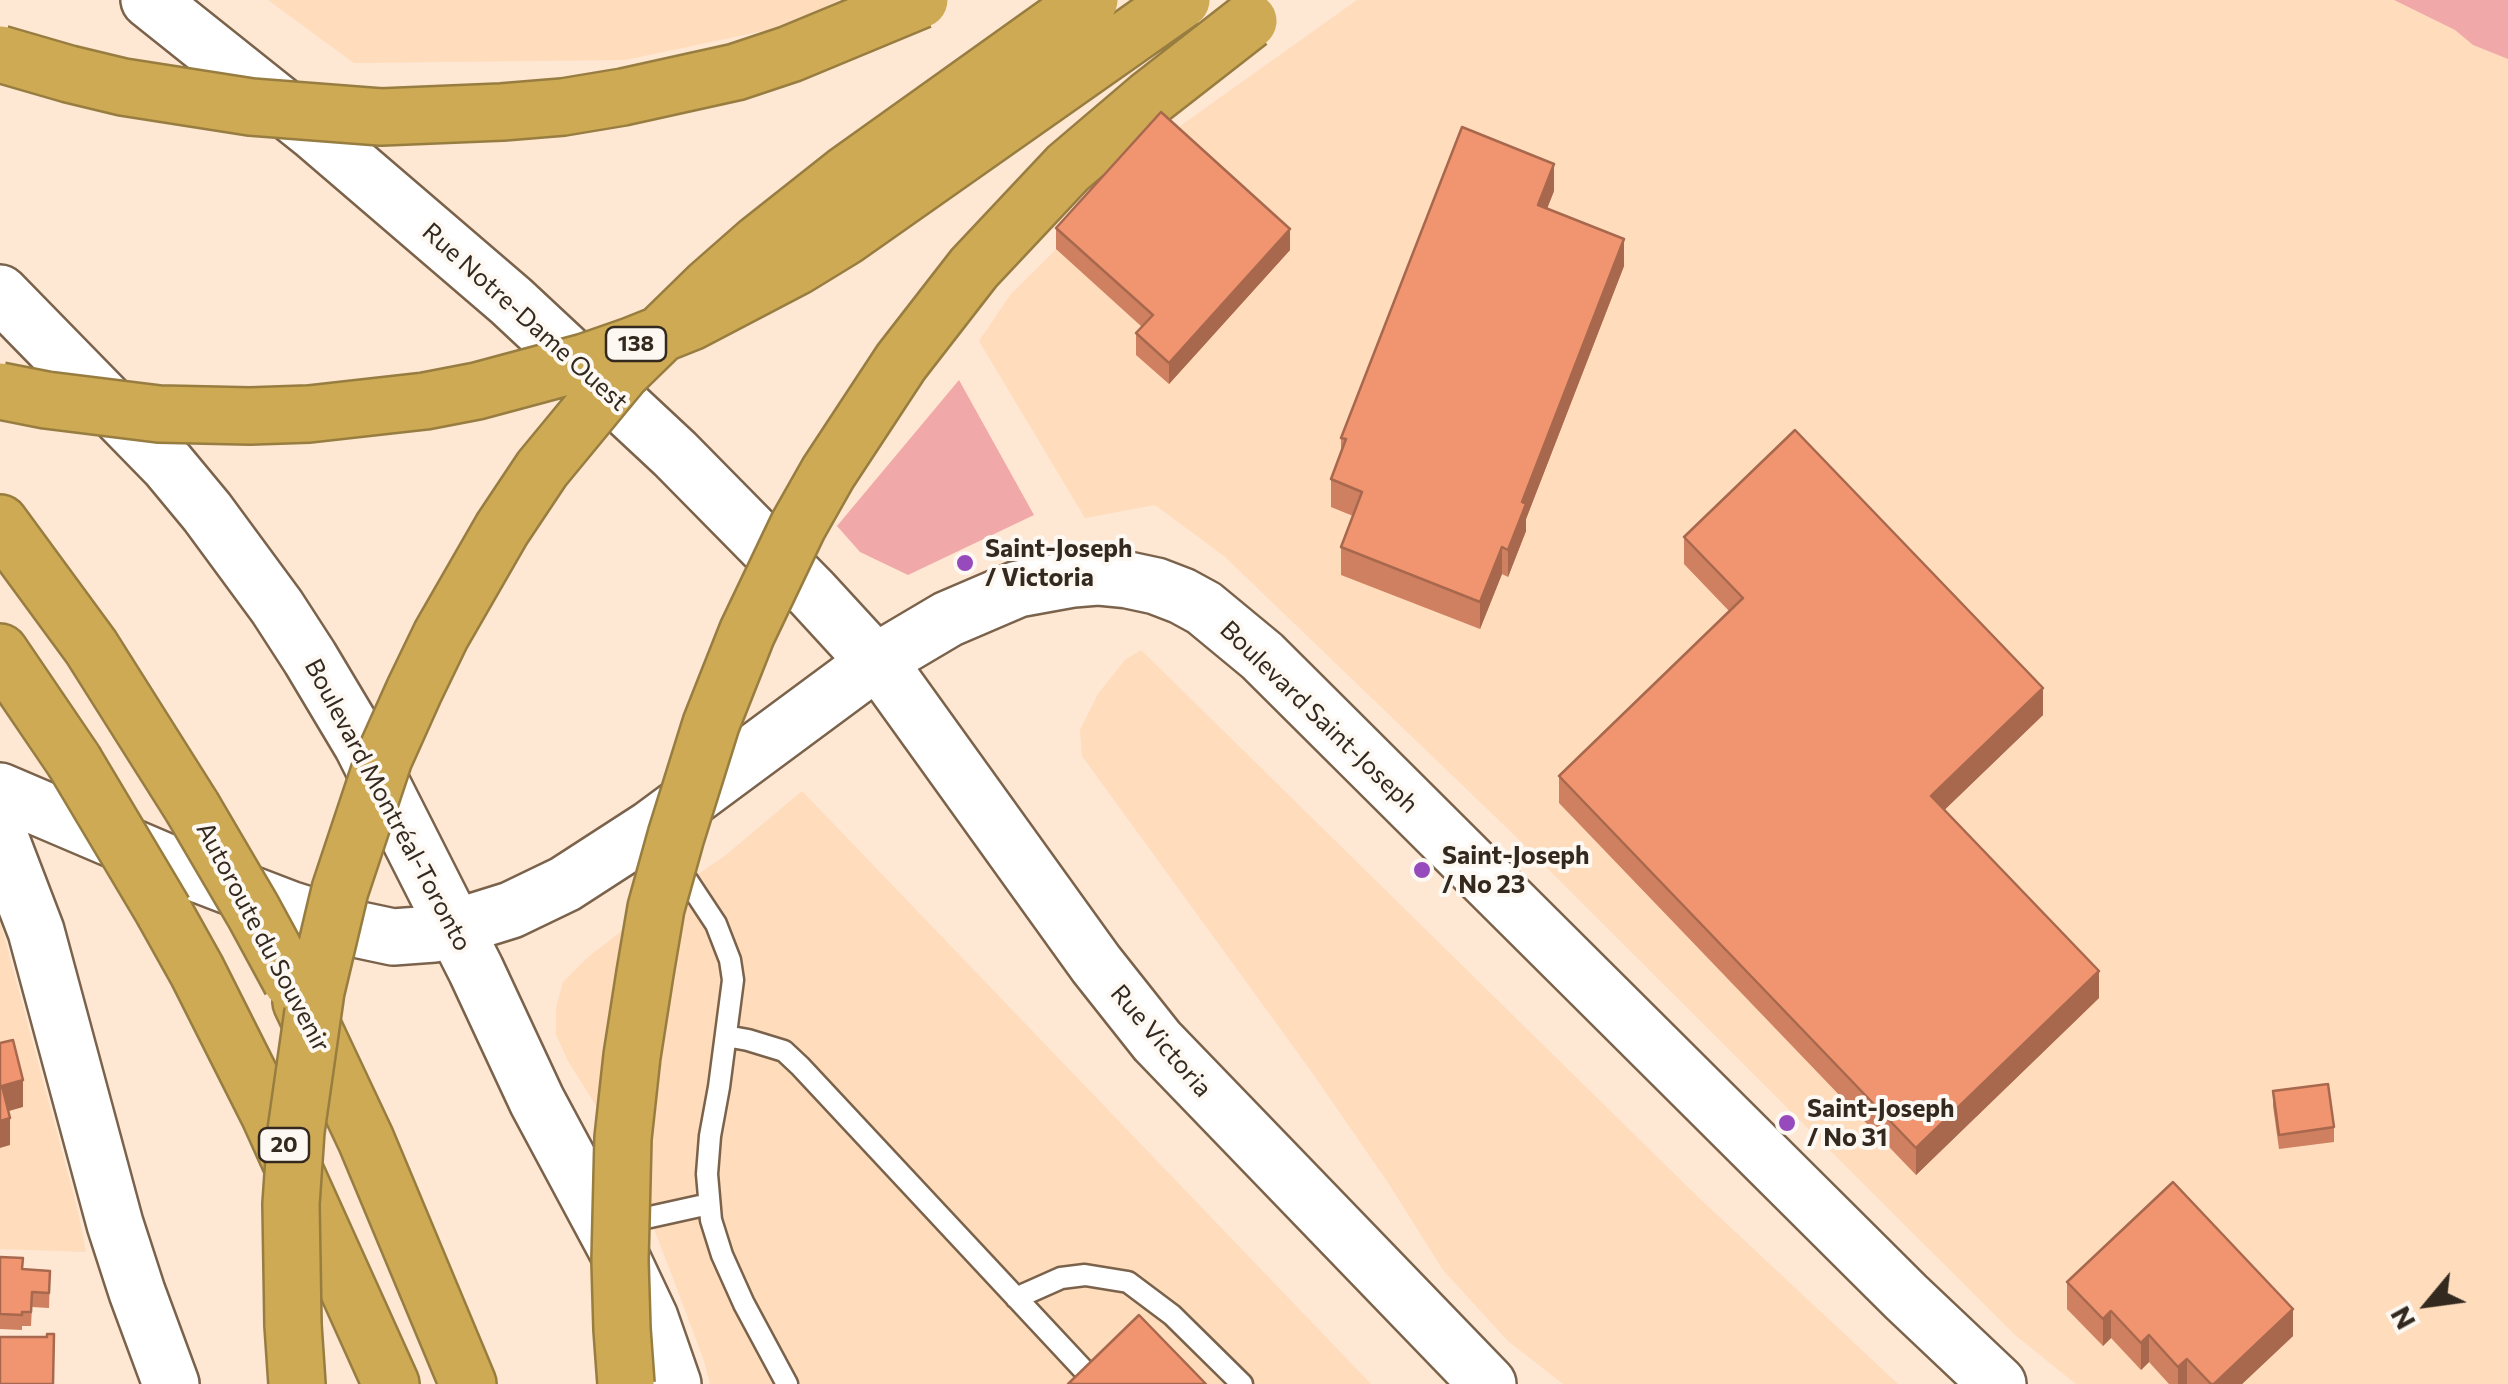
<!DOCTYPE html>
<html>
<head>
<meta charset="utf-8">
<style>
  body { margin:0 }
  #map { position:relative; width:2508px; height:1384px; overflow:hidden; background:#fee7d3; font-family:Commissioner,sans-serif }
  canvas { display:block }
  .north { position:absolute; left:2378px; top:1254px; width:100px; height:100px; -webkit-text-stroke:8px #fef8f3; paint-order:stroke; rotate:241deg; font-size:28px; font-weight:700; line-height:40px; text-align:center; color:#33291f }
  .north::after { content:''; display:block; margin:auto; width:35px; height:45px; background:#33291f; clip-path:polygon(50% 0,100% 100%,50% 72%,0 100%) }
</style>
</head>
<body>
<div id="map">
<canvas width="2508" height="1384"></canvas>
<div class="north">N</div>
</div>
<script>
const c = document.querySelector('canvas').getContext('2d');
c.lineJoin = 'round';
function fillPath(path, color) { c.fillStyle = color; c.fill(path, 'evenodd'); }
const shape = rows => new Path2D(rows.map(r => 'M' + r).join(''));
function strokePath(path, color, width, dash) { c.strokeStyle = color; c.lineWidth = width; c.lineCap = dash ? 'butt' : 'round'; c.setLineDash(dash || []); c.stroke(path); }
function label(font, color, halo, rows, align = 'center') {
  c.font = font + ' Commissioner,sans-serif'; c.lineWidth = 8; c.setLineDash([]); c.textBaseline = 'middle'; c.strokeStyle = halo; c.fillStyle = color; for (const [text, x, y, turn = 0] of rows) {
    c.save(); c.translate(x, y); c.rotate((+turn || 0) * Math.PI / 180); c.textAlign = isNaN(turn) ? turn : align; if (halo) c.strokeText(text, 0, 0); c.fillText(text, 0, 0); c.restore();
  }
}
const built = shape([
  [268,0,839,0,782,27,625,60,354,63],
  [1357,0,2394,0,2455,30,2473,45,2508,59,2508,1384,2076,1384,2015,1335,1507,828,1224,556,1155,505,1085,518,979,341,1011,294,1183,124],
  [1141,650,1699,1198,1898,1384,1563,1384,1508,1341,1443,1270,1389,1184,1311,1071,1082,756,1080,730,1098,694,1125,660],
  [802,791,1371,1384,710,1384,704,1361,673,1278,636,1183,595,1104,568,1061,556,1035,556,1007,563,982,587,958,668,895,726,855],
  [0,921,78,1211,86,1252,0,1249]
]);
const green = shape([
  [2394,0,2508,0,2508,59,2473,45,2455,30],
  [959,380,1034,515,908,575,860,552,837,526]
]);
const lane = shape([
  [677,865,716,924,730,960,733,980,719,1087,710,1136,707,1174,711,1220,722,1255,744,1304,787,1384],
  [726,1036,748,1040,784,1051,800,1066,1094,1381],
  [623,1223,709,1204],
  [1016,1298,1061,1278,1085,1275,1128,1282,1172,1315,1242,1384]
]);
const secondary = shape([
  [149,0,313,131,511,301,675,454,812,593,891,679,1096,964,1157,1041,1488,1384],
  [0,293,168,465,207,512,277,607,310,658,362,745,476,970,537,1101,625,1265,650,1318,673,1384],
  [0,791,164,861,289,909,346,927,393,937,434,934,511,910,565,884,650,829,877,661,948,619,1018,589,1073,579,1097,577,1128,580,1156,586,1182,596,1204,608,1262,656,1906,1297,1998,1384],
  [0,837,36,931,115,1224,137,1292,171,1384]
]);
const highway = shape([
  [0,523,91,647,192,807],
  [0,652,74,761],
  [164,912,197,971,269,1114,391,1384],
  [301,1002,366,1140,468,1384],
  [293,1325,297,1384]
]);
const highwayBridge = shape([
  [0,54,69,74,123,87,251,107,381,117,502,112,563,107,623,97,736,72,790,54,920,0],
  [0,391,46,400,159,414,250,416,309,414,425,401,477,391,585,362,631,346,691,322,796,267,845,237,1182,0],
  [74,761,164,912],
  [192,807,253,911,291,981],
  [293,1325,291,1204,296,1131,316,991,340,890,384,758,414,691,441,635,502,529,542,469,622,372,709,287,759,243,845,175,1090,0],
  [626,1384,622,1329,620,1261,623,1138,632,1056,645,973,656,908,676,836,711,724,747,633,798,526,828,473,901,362,974,268,1068,168,1149,99,1249,21]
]);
const wall = shape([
  [1554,191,1547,208,1624,266,1526,519,1526,531,1508,577,1502,574,1480,629,1341,575,1341,547,1353,516,1331,507,1331,479,1341,452,1341,438],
  [1056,228,1290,250,1169,384,1136,355,1136,333,1142,327,1056,249],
  [1684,537,2043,715,1944,810,2099,998,1916,1175,1559,803,1559,776,1730,612,1684,564],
  [2273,1091,2334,1127,2334,1142,2279,1149,2273,1106],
  [0,1257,23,1269,50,1271,49,1308,32,1307,31,1326,22,1326,22,1330,0,1329],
  [2067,1282,2293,1336,2242,1384,2169,1384,2149,1362,2141,1370,2111,1338,2103,1346,2067,1309]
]);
const shadedWall = shape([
  [1554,164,1554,191,1538,232,1538,205],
  [1290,229,1290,250,1169,384,1169,363],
  [1624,239,1624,266,1526,519,1526,531,1508,577,1508,550,1522,502],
  [1502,547,1502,574,1480,629,1480,602],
  [2043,688,2043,715,1931,823,1931,796],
  [2099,971,2099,998,1916,1175,1916,1148],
  [23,1080,23,1107,2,1113,2,1086],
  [10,1118,10,1145,0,1148,0,1121],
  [2293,1309,2293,1336,2242,1384,2214,1384],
  [2111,1311,2111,1338,2103,1346,2103,1319],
  [2149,1335,2149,1362,2141,1370,2141,1343],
  [2187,1359,2187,1384,2178,1384,2178,1367]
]);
const building = shape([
  [1161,112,1290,229,1169,363,1136,333,1153,315,1056,228,1161,112],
  [1462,127,1554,164,1538,205,1624,239,1522,502,1526,504,1508,550,1502,547,1480,602,1341,547,1362,492,1331,479,1346,439,1341,438,1462,127],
  [1795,430,2043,688,1931,796,2099,971,1916,1148,1559,776,1743,598,1684,537,1795,430],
  [13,1040,23,1080,2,1086,10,1118,0,1121,0,1043,13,1040],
  [2328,1084,2334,1127,2279,1135,2273,1091,2328,1084],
  [2173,1182,2293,1309,2214,1384,2211,1384,2187,1359,2178,1367,2149,1335,2141,1343,2111,1311,2103,1319,2067,1282,2173,1182],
  [0,1257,23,1258,22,1269,50,1271,49,1293,32,1292,31,1312,22,1312,22,1315,0,1314,0,1257],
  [1139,1315,1206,1384,1068,1384,1139,1315],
  [47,1334,54,1334,53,1384,0,1384,0,1337,47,1337,47,1334]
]);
const markers = [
  [965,563,10,"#974abc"],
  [1422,870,10,"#974abc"],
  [1787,1123,10,"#974abc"]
];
const shields = [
  [636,344,60],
  [284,1145,50]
];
const shieldNames = [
  ["138",636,344],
  ["20",284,1145]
];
const streetNames = [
  ["Rue Notre-Dame Ouest",525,317,42],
  ["Boulevard Saint-Joseph",1319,717,44],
  ["Boulevard Montréal-Toronto",388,805,62],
  ["Autoroute du Souvenir",263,937,62],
  ["Rue Victoria",1161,1041,49]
];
const poiNames = [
  ["Saint-Joseph",985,549],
  ["/ Victoria",985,578],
  ["Saint-Joseph",1442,856],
  ["/ No 23",1442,885],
  ["Saint-Joseph",1807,1109],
  ["/ No 31",1807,1138]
];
fillPath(built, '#fedcbc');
fillPath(green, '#f0a9a8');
strokePath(lane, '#7a624b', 25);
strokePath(secondary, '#7a624b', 60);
strokePath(highway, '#987d41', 60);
strokePath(lane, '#fff', 20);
strokePath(secondary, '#fff', 55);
strokePath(highway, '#ceaa54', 55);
strokePath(highwayBridge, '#987d41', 60, []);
strokePath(highwayBridge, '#ceaa54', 55);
fillPath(wall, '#ce8060');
fillPath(shadedWall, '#a8684e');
fillPath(building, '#f09570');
strokePath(building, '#a8684e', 2.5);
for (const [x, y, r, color] of markers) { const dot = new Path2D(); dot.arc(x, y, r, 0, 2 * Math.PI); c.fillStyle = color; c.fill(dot); strokePath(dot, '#fef8f3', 4); }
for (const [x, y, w] of shields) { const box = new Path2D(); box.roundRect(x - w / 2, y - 17, w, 34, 8); c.fillStyle = '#fef8f3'; c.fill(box); strokePath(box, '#33291f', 2.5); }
label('bold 22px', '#33291f', null, shieldNames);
label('25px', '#33291f', '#fef8f3', streetNames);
label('bold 25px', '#33291f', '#fef8f3', poiNames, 'left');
</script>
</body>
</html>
